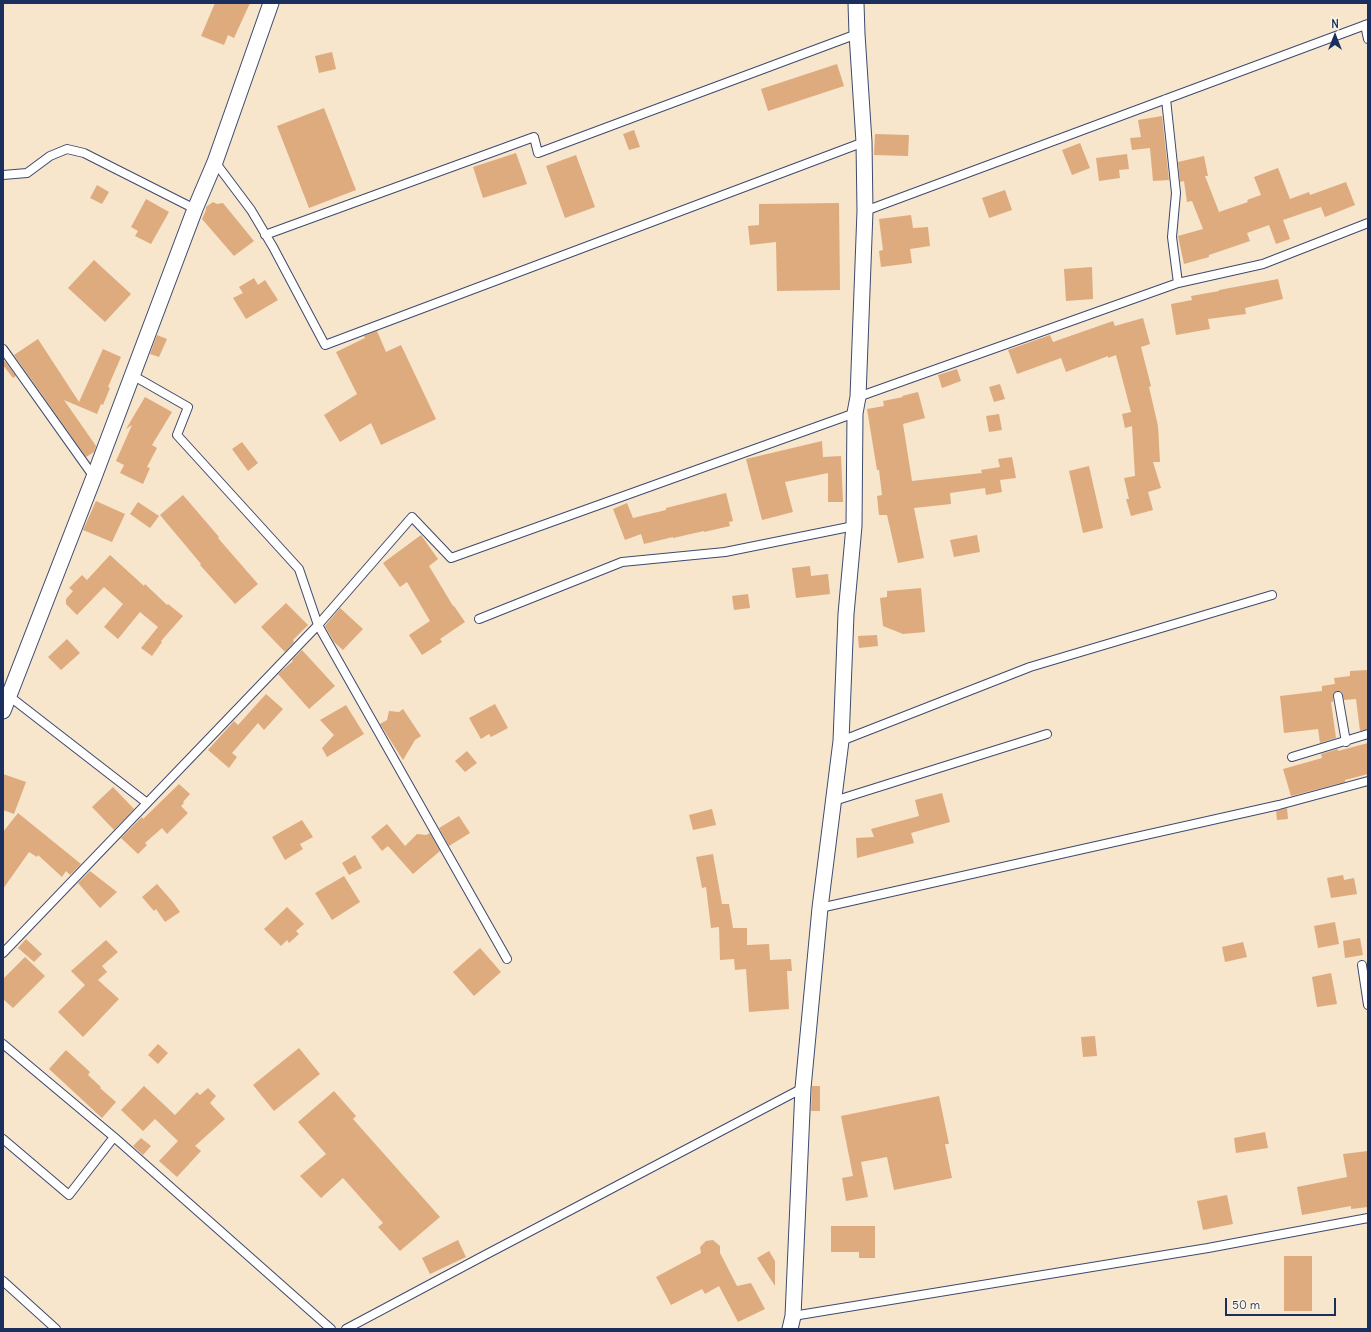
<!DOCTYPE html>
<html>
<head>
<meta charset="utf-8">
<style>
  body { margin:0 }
  #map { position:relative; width:1371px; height:1332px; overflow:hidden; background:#f7e5cc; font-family:Delius,sans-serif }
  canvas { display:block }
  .frame { position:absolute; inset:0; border:4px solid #1b2f5e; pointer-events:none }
  .north { position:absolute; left:1315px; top:16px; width:40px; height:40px; -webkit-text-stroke:3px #fcf5e5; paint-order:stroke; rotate:0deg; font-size:11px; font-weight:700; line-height:16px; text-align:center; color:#1b2f5e }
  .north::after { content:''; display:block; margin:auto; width:14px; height:18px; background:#1b2f5e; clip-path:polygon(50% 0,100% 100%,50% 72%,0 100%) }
  .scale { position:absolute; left:1225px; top:1298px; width:111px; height:18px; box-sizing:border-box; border:2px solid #1b2f5e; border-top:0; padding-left:5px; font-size:12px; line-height:14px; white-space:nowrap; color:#1b2f5e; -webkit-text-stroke:3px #fcf5e5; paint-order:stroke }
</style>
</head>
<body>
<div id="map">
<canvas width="1371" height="1332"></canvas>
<div class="frame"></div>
<div class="north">N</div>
<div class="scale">50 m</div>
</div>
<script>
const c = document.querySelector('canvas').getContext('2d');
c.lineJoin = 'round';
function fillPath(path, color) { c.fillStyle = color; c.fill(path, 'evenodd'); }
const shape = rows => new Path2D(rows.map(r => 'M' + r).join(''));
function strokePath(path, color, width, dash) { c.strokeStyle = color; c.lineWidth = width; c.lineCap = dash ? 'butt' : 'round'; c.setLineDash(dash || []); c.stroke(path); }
const building = shape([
  [215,3,250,3,234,38,228,35,224,45,201,36],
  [332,52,336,69,319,73,315,56],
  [837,64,844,86,768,111,761,89],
  [324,108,356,190,309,208,277,126],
  [1162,116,1169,180,1153,181,1150,148,1132,150,1130,138,1141,137,1138,120],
  [634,130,640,147,629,150,623,134],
  [875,134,909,135,908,156,874,155],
  [1080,143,1090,168,1072,175,1062,150],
  [516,153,527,184,483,198,473,167],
  [1127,154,1129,169,1119,170,1120,178,1099,181,1096,158],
  [576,155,595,207,565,218,546,166],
  [1204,156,1208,176,1205,176,1219,212,1248,202,1247,200,1261,195,1254,177,1278,168,1290,199,1309,192,1310,195,1346,182,1355,205,1325,217,1321,207,1283,220,1290,239,1276,244,1269,225,1247,233,1250,241,1209,255,1209,257,1184,264,1178,236,1203,229,1192,201,1187,202,1184,181,1180,182,1178,162],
  [97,185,109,192,102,204,90,198],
  [1005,190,1012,210,989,218,982,198],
  [146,199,169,212,151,244,135,236,138,231,131,227],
  [213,202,217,204,223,203,254,241,234,256,202,219,206,210,206,207],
  [839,203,840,290,777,291,776,242,750,245,748,226,759,225,759,204],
  [911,215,913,228,928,227,930,246,910,249,912,263,881,267,879,251,883,250,879,219],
  [94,260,131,294,105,322,68,288],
  [1092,267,1093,299,1066,301,1064,269],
  [254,278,258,285,265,280,278,300,246,319,233,298,243,293,239,287],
  [1278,279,1283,299,1245,308,1246,314,1208,319,1210,329,1176,335,1171,304,1192,300,1191,296,1219,291,1219,290],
  [1143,318,1150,344,1141,347,1151,386,1149,387,1158,426,1160,462,1153,462,1161,488,1148,492,1153,510,1131,516,1126,499,1129,499,1124,478,1135,476,1132,426,1125,428,1122,414,1131,412,1116,355,1108,358,1108,356,1066,372,1061,358,1017,374,1008,350,1050,335,1053,342,1113,321,1115,326],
  [377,331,386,352,401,345,436,419,381,445,371,423,340,442,324,415,357,394,336,352,365,338,364,336],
  [157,335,167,339,159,357,150,354],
  [38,339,79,402,103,349,121,357,108,387,110,388,103,405,101,404,97,414,64,400,96,446,94,452,86,457,14,355],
  [5,361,16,376,13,378,3,365,3,362],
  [957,369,961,381,942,388,938,375],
  [1000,384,1005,399,994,402,989,387],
  [918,392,925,418,903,424,912,481,982,473,981,470,1000,467,998,459,1012,457,1016,478,1000,480,1002,492,986,495,985,488,950,493,951,504,914,508,924,558,898,563,887,515,879,515,877,496,882,495,879,470,877,470,867,409,884,406,883,401,903,397,902,396],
  [145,397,172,412,152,445,157,448,147,467,150,468,143,484,120,473,124,465,116,461,132,425,126,429],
  [999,414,1002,430,989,432,986,416],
  [822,441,823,457,841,456,843,502,828,502,828,473,785,482,793,512,762,520,746,459],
  [242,442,258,463,248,471,232,449],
  [1089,466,1103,528,1083,533,1069,471],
  [726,493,733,521,729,522,730,526,704,532,704,531,673,538,673,537,644,544,641,534,625,540,613,509,627,503,633,518,666,510,666,508],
  [183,495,219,537,218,538,258,584,235,604,200,565,201,564,160,515],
  [96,501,125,514,112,542,83,530],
  [138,502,159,516,150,528,130,514],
  [421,535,438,559,429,566,453,606,454,606,465,622,440,639,442,642,422,655,409,635,430,621,407,582,400,587,383,563],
  [977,535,980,552,954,557,950,540],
  [110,555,144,586,145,584,167,605,168,604,183,616,161,641,162,642,152,656,141,648,158,627,140,612,118,639,104,627,123,604,104,587,77,615,66,604,66,599,73,591,69,588,82,575,87,580],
  [810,566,811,576,828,574,830,594,796,598,792,568],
  [921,588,925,632,903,634,883,626,880,598,887,597,887,591],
  [748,594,750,608,734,610,732,596],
  [286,603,308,625,293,640,294,642,285,652,261,627],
  [340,608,363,629,343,650,334,642,325,626],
  [877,635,878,646,859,648,858,636],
  [67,639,80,653,61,670,48,657],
  [302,650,335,686,309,709,278,674,293,661,292,660],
  [1368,670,1368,729,1360,731,1356,699,1344,700,1342,693,1337,691,1333,694,1333,702,1331,702,1336,738,1320,743,1318,729,1284,733,1280,696,1322,691,1322,686,1335,684,1334,678,1350,676,1350,671],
  [266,694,283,709,264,730,258,723,232,753,237,757,229,768,208,750,234,721,238,725],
  [495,704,508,728,491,737,489,734,481,739,469,718],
  [346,705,364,734,327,757,322,748,334,735,320,720],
  [403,709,421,736,415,740,403,760,380,724,387,720,389,711,399,712],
  [1368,743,1368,774,1345,780,1345,782,1291,796,1283,769,1322,758,1321,754,1338,749,1338,751],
  [467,751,477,763,465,772,455,761],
  [3,774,26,782,14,814,3,810],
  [179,784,190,794,183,802,184,803,181,806,188,813,167,834,162,828,145,843,147,845,138,854,121,838,142,817,143,819],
  [113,787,134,809,114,830,92,807],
  [942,793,950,822,911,833,914,843,857,858,856,838,874,837,871,829,919,816,915,800],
  [1287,808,1288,819,1277,820,1276,811],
  [712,809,716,825,693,830,689,815],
  [18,813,81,864,70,875,66,871,62,877,38,855,37,857,29,852,3,889,3,832],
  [459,816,470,833,449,846,439,828],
  [302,820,313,837,300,844,303,849,285,860,272,837],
  [387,824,405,846,417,834,426,835,430,833,440,851,413,874,388,846,382,851,371,837],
  [713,854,722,904,729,904,733,928,747,928,747,945,769,944,770,960,791,959,792,971,787,971,789,1009,749,1012,746,969,735,970,734,959,720,960,719,927,711,928,706,887,702,888,696,857],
  [355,855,362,868,349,875,342,863],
  [90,871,117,892,100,908,78,883],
  [1343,875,1344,880,1354,878,1357,894,1331,898,1327,878],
  [344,876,360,902,332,920,315,893],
  [157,884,172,901,180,912,165,922,156,909,154,911,142,897],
  [287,907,304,924,296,931,299,934,289,943,287,940,281,946,264,929],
  [1335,922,1339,944,1318,948,1314,926],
  [1360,938,1363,955,1345,958,1343,941],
  [26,939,42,954,34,962,18,948],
  [106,940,118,952,102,966,107,972,98,980,119,999,83,1037,58,1012,85,985,71,971],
  [1243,942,1247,957,1225,962,1222,947],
  [480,948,501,972,474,996,453,972],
  [25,957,45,976,13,1008,3,999,3,979],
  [1331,973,1337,1004,1317,1007,1312,977],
  [1095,1036,1097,1056,1083,1057,1081,1037],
  [158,1044,168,1053,158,1064,148,1055],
  [299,1048,320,1074,274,1111,253,1085],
  [66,1050,90,1072,88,1075,101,1087,100,1088,116,1102,102,1118,49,1069],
  [144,1086,175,1115,197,1092,200,1095,208,1088,216,1096,210,1103,225,1119,195,1146,201,1151,177,1177,159,1161,178,1141,155,1119,143,1131,121,1110],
  [812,1086,820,1086,820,1111,811,1111],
  [334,1091,356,1116,353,1119,440,1217,400,1251,378,1227,383,1223,343,1178,321,1198,300,1176,326,1154,298,1122],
  [939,1096,949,1144,945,1144,952,1178,894,1190,887,1157,861,1162,868,1197,846,1201,842,1178,853,1176,841,1116],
  [1265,1132,1268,1148,1236,1153,1234,1138],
  [141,1138,151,1146,143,1155,133,1146],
  [1368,1151,1368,1207,1351,1209,1351,1206,1302,1215,1297,1187,1347,1177,1343,1154],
  [1227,1195,1233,1224,1203,1230,1197,1201],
  [831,1226,875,1226,875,1258,859,1258,859,1252,831,1252],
  [458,1240,466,1257,430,1274,422,1258],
  [713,1240,720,1246,720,1253,737,1286,751,1283,765,1309,738,1322,719,1286,705,1294,702,1289,671,1305,656,1277,701,1253,700,1247,706,1241],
  [769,1251,775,1261,775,1286,757,1258],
  [1284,1256,1312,1256,1312,1311,1284,1311]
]);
const lane = shape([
  [1365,25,1368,39],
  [1166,99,1176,193,1172,237,1178,283],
  [215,162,251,210,273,247,325,345,864,142],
  [3,175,27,173,50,156,67,149,84,153,195,209],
  [865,211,1368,24],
  [265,235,534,137,538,153,857,34],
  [3,349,94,477],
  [132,375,188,407,177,435,299,569,318,625,507,959],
  [858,397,1178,283,1263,264,1368,223],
  [479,619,622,562,725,552,854,526],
  [9,696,147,803],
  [1338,696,1346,742],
  [841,741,1030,667,1272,595],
  [1292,757,1368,734],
  [834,801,1047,734],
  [820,908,1279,805,1368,781],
  [3,953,318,625,412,517,451,558,855,413],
  [1362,965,1368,1005],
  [3,1044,114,1137,331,1329],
  [3,1139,69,1195,114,1137],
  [3,1281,56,1329],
  [793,1316,1208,1248,1368,1218],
  [346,1329,487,1254,803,1088]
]);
const street = shape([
  [3,711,94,477,195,209,215,162,271,3],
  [790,1329,793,1316,803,1088,820,908,841,741,846,614,854,526,855,413,858,397,865,211,864,142,857,34,856,3]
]);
fillPath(building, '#deab7e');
strokePath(lane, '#3c4a6e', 10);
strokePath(street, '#3c4a6e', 17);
strokePath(lane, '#fff', 8);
strokePath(street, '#fff', 15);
</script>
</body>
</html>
